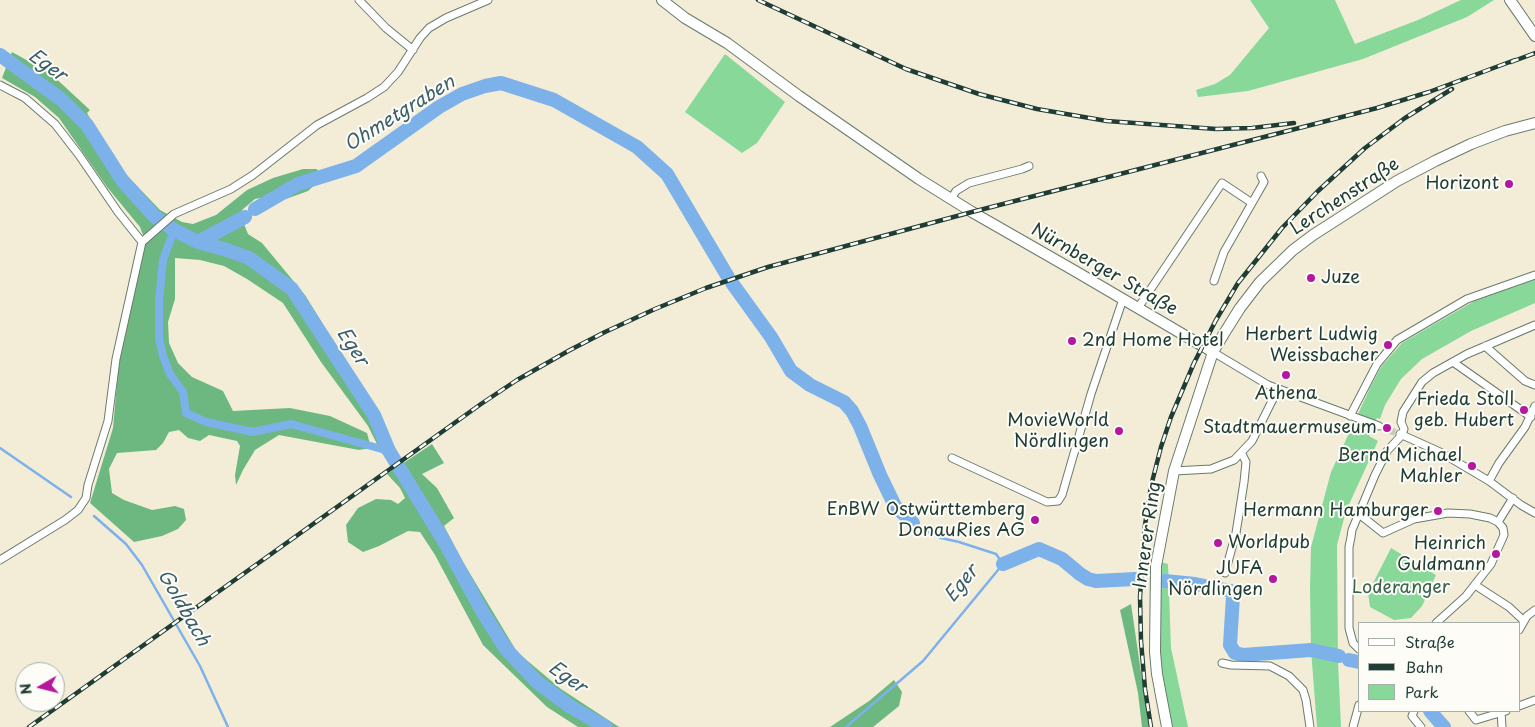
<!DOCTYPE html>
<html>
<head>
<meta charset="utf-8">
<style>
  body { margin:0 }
  #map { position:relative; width:1535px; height:727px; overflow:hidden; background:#f3edd8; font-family:"Playpen Sans",sans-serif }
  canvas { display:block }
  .legend { position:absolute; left:1358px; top:622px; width:162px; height:90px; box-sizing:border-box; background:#fdfcf7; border:1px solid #a4b0a9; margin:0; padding:6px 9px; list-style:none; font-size:15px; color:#1f3d34 }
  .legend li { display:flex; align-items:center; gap:10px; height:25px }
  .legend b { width:25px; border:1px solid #a4b0a9 }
  .north { position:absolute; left:15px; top:662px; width:50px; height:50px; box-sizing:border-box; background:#fdfcf7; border:1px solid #a4b0a9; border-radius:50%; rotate:262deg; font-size:14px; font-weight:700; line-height:20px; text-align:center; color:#1f3d34 }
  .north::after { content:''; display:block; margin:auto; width:18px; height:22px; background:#b5179e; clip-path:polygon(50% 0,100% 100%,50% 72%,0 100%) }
</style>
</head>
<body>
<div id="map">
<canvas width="1535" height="727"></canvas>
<ul class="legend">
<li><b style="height:6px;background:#fff"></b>Straße</li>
<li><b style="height:6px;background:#1f3d34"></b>Bahn</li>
<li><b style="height:14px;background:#87d899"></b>Park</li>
</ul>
<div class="north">N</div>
</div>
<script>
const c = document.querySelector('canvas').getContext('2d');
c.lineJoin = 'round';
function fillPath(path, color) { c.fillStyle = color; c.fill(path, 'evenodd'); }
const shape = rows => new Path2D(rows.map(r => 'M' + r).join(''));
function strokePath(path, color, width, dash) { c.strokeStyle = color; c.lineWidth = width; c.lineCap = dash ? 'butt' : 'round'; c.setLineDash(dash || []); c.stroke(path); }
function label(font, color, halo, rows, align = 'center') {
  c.font = font + ' "Playpen Sans",sans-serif'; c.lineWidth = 4; c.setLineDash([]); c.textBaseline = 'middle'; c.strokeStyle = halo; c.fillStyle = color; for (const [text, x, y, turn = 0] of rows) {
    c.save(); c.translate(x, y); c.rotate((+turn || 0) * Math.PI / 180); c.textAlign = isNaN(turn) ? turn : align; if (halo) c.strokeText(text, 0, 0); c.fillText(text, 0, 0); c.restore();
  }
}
const green = shape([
  [1250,0,1335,0,1355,44,1418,20,1461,0,1494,0,1467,17,1363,59,1248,91,1198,97,1196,90,1215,84,1230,75,1269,28],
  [725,54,785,102,757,143,742,153,685,112],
  [1535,277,1535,303,1471,331,1422,359,1401,379,1385,405,1380,419,1377,418,1369,436,1378,441,1346,511,1337,545,1338,661,1341,727,1317,727,1311,650,1310,589,1311,547,1331,472,1371,386,1381,367,1402,343,1476,300],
  [1391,548,1436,575,1422,606,1411,618,1394,620,1370,607,1368,593],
  [1161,562,1168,564,1171,648,1188,727,1173,727,1167,709,1160,661]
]);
const forest = shape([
  [12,52,50,73,90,110,87,113,117,165,160,210,182,222,193,224,216,215,247,190,273,178,303,169,317,169,321,179,308,191,286,199,265,197,255,199,242,210,244,224,248,234,262,243,305,295,382,420,383,431,393,447,382,454,368,426,321,362,283,303,247,279,224,266,200,260,175,258,175,299,168,322,169,343,178,363,192,377,223,391,233,411,290,408,330,416,367,433,371,448,359,450,279,435,255,450,243,470,236,485,235,475,240,446,237,441,209,435,200,441,188,438,179,430,169,432,163,443,156,450,117,453,109,469,112,493,124,500,152,510,175,506,184,509,186,520,178,529,162,536,134,542,90,503,113,428,120,350,139,259,146,243,140,227,107,187,59,118,35,97,2,78],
  [432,444,444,463,422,474,437,488,454,518,444,526,463,562,517,652,561,689,619,727,578,727,547,707,483,645,435,555,420,532,408,531,379,546,363,552,348,542,346,525,358,508,376,499,391,500,398,504,405,498,400,488,387,474],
  [1131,604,1149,727,1142,727,1138,693,1120,610],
  [894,680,902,692,899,706,873,727,830,727,869,701]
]);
const stream = shape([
  [0,448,71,497],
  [94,516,126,544,142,565,200,666,228,727],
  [1436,718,1436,723,1439,727],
  [846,727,923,661,1003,564,996,554,959,542,941,538,920,528]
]);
const canal = shape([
  [174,230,163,260,159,301,159,338,163,356,170,374,183,392,186,413,206,422,253,432,291,424,389,451]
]);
const river = shape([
  [0,55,62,100,87,125,122,180,154,216,174,230,198,242,227,250,249,258,292,289,374,415,389,451,444,541,482,611,506,649,537,682,571,707,606,727],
  [255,209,298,184,356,166,439,107,462,94,485,86,501,83,554,100,637,147,667,174,728,277],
  [198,242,245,217],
  [732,283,771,337,791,371,810,385,844,402,852,411,860,426,880,475,895,506,913,523],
  [1003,564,1039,549,1062,559,1080,574,1088,579,1096,581,1135,579],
  [1165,581,1195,584,1231,591,1233,596,1230,645,1235,653,1243,655,1311,650,1339,656],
  [1349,660,1359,662],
  [1430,711,1444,727]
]);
const minorTunnel = shape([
  [1379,426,1399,434]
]);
const minor = shape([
  [359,0,386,28,413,50],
  [0,85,25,98,55,124,79,155,118,212,142,242],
  [951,199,956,191,969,183,1022,169,1029,166],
  [1252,203,1264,182,1261,176],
  [1138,308,1222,183,1252,203,1224,252,1214,281],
  [1485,346,1525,381,1535,385],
  [1213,352,1268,385,1379,426],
  [1453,362,1531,417],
  [1350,416,1377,364,1397,340,1467,299,1535,275],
  [1400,434,1440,452,1489,481,1521,505,1535,513],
  [952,458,1047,502,1058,501,1062,495,1091,394,1123,299],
  [1174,471,1211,469,1234,460,1252,441,1278,389],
  [1489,481,1499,463,1525,427,1535,406],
  [1359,514,1383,533,1414,519,1448,513,1470,514,1490,518,1498,522,1513,498],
  [0,560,65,520,78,510,86,498,88,485,108,421,116,359,142,242,174,214,231,189,253,175,317,125,367,98,384,87,398,72,420,38,429,28,446,18,488,0],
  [1225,573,1236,533,1244,482,1246,462,1242,454],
  [1475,585,1509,607,1524,621],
  [1436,623,1466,596,1491,564,1504,535,1503,528,1498,522],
  [1519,630,1527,616,1535,610],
  [1359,649,1353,643,1349,628,1349,547,1351,537,1352,530,1375,475,1387,451,1402,435,1404,429,1401,422,1403,412,1422,382,1433,373,1467,354,1535,325],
  [1222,663,1231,665,1270,666,1289,676,1303,690,1306,700,1310,727],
  [1519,706,1535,700],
  [1414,711,1412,716,1421,727],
  [1469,711,1476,720,1506,711],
  [1501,711,1502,727],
  [1353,727,1359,705]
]);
const secondary = shape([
  [662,0,685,18,727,43,799,96,919,179,972,212,1075,271,1213,352],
  [1510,0,1535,36],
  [1167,727,1157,674,1155,652,1156,566,1174,471,1213,352,1225,332,1240,308,1260,282,1293,250,1313,235,1397,181,1435,161,1471,144,1505,131,1535,123]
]);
const rail = shape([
  [758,0,906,69,979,94,1037,109,1107,121,1216,129,1252,128,1294,123],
  [1511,62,1535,53],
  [29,727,481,404,517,380,570,350,605,332,655,309,706,288,768,267,972,212,1377,108,1429,92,1515,60],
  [1151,727,1145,689,1141,641,1140,597,1145,525,1151,486,1161,447,1171,417,1194,363,1216,320,1238,283,1282,228,1318,191,1365,148,1405,118,1452,89]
]);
const markers = [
  [1509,184,5,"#b5179e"],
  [1311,278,5,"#b5179e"],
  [1072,341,5,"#b5179e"],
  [1388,345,5,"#b5179e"],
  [1286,375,5,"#b5179e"],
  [1524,410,5,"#b5179e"],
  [1387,428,5,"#b5179e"],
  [1119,431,5,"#b5179e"],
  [1472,466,5,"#b5179e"],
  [1438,511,5,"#b5179e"],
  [1035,520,5,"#b5179e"],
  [1218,543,5,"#b5179e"],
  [1496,554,5,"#b5179e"],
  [1273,579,5,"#b5179e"]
];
const poiNames = [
  ["Horizont",1499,184],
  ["Juze",1321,278,"left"],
  ["Herbert Ludwig",1378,335],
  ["Weissbacher",1378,356],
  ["2nd Home Hotel",1082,341,"left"],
  ["Athena",1286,394,"center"],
  ["Frieda Stoll",1514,400],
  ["geb. Hubert",1514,421],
  ["MovieWorld",1109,421],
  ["Nördlingen",1109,442],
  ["Stadtmauermuseum",1377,428],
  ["Bernd Michael",1462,456],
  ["Mahler",1462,477],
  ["EnBW Ostwürttemberg",1025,510],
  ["DonauRies AG",1025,531],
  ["Hermann Hamburger",1428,511],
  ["Worldpub",1228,543,"left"],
  ["Heinrich",1486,544],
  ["Guldmann",1486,565],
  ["JUFA",1263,569],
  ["Nördlingen",1263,590]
];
const streetNames = [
  ["Lerchenstraße",1345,197,-33],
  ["Nürnberger Straße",1104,270,30],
  ["Innerer Ring",1148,535,-82]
];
const parkNames = [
  ["Loderanger",1401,588]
];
const waterNames = [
  ["Eger",47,66,36],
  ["Ohmetgraben",400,114,-32],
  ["Eger",352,347,57],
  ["Eger",962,584,-51],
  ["Goldbach",183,608,60],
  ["Eger",567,678,35]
];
fillPath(green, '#87d899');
fillPath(forest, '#6db881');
strokePath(stream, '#7db1ea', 2.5);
strokePath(canal, '#7db1ea', 8);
strokePath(river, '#7db1ea', 14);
strokePath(minorTunnel, '#c9cab7', 7, [7, 3.5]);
strokePath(minor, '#697b6d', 9);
strokePath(secondary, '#697b6d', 12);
strokePath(minor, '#fff', 7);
strokePath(secondary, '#fff', 10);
strokePath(rail, '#1f3d34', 4.5);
strokePath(rail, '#fdfcf7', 2.5, [8]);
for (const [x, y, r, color] of markers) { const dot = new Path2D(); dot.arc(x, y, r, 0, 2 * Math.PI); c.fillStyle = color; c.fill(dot); strokePath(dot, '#fdfcf7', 2); }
label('18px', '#1f3d34', '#fdfcf7', poiNames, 'right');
label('18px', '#1f3d34', '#fdfcf7', streetNames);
label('18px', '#39644d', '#fdfcf7', parkNames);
label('italic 19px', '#3b606b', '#fdfcf7', waterNames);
</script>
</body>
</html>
